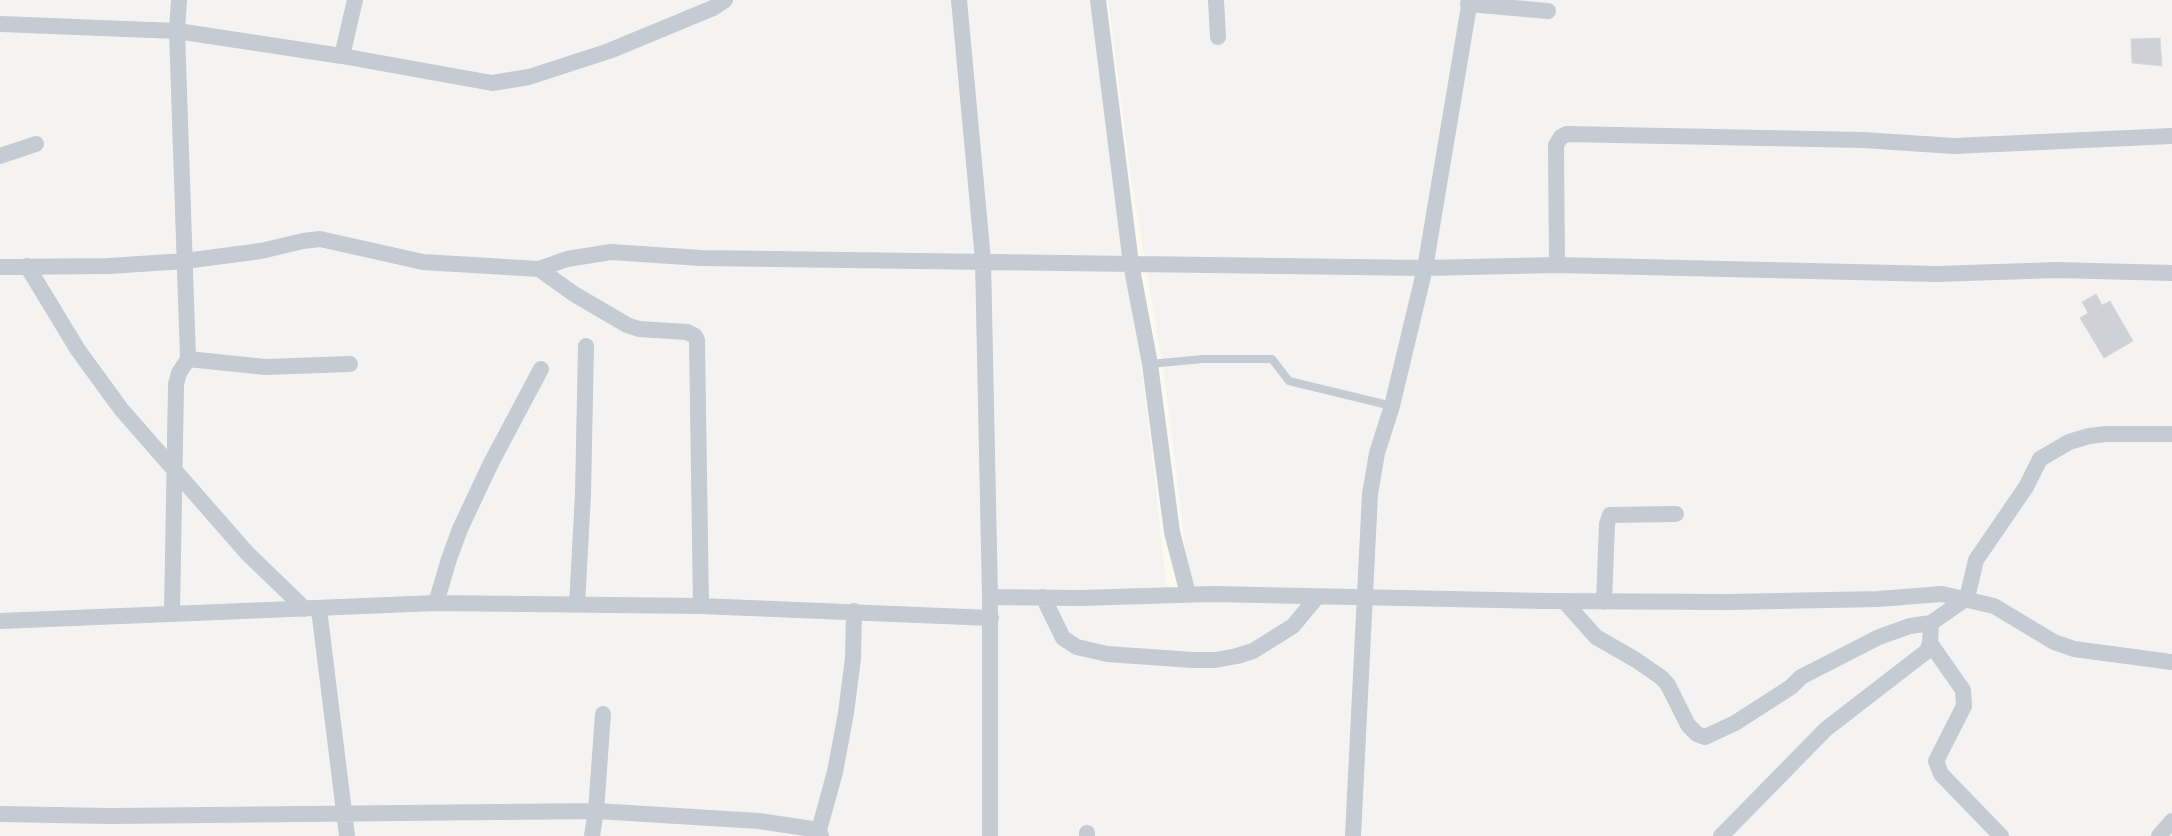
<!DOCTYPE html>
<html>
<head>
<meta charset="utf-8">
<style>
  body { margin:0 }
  canvas { display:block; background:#f4f3f2 }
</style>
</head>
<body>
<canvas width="2172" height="836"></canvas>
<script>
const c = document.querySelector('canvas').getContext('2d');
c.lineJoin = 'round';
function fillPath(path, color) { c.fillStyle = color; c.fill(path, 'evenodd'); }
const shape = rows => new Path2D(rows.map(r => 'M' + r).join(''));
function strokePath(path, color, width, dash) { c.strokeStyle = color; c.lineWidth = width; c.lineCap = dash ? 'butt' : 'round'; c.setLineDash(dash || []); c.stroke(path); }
const commercial = shape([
  [1092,0,1108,0,1131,177,1165,381,1190,587,1167,589,1144,384,1127,278]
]);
const building = shape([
  [2160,38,2162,66,2132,63,2131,39,2160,38],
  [2096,294,2102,305,2110,301,2133,341,2104,358,2080,318,2088,313,2082,302,2096,294]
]);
const service = shape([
  [1150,364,1203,359,1272,359,1289,381,1392,406]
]);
const minor = shape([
  [959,0,983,260,990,597,990,836],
  [1098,0,1131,264,1150,364,1172,532,1188,594],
  [1216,0,1218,37],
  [1468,4,1548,11],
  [0,24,177,31,342,56,492,83,529,77,609,51,713,8,725,0],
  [342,56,355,0],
  [0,156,36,144],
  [1557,265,1556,145,1561,137,1567,134,1863,140,1954,146,2172,136],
  [27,266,78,350,121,409,247,553,305,609],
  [0,267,109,266,185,261,261,251,303,241,320,239,423,262,539,269,567,259,611,252,701,258,1425,268,1557,265,1937,274,2057,270,2172,273],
  [539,269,574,294,627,325,639,329,687,332,695,336,697,340,701,606],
  [188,359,265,367,350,364],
  [990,597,1080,598,1211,594,1545,601,1728,602,1878,599,1942,594,1994,606,2054,642,2074,649,2172,662],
  [1043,597,1063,638,1077,647,1107,654,1193,660,1215,660,1237,656,1253,651,1293,626,1317,597],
  [1564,601,1596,637,1636,660,1662,678,1668,685,1688,725,1697,734,1705,737,1735,723,1791,687,1801,677,1879,637,1910,626,1931,623],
  [1604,602,1607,524,1610,515,1676,514],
  [436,603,449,559,460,529,491,463,541,369],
  [577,605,583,494,586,346],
  [319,609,347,836],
  [172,614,176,384,179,373,188,359,177,31,179,0],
  [0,621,436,603,701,606,991,618],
  [1930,643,1963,690,1964,706,1936,761,1941,774,2001,836],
  [0,814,111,816,596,811,759,821,819,830,821,836],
  [819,830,835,772,846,713,853,658,854,611],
  [1087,833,1087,836],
  [592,836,596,811,603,714],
  [1353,836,1370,494,1377,453,1392,406,1425,268,1470,0],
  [1721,836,1826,729,1927,651,1930,643,1931,623,1967,598,1976,560,2026,487,2040,459,2069,442,2089,436,2106,434,2172,434],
  [2159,836,2172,821]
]);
fillPath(commercial, '#fcf9ef');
fillPath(building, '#d0d1d6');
strokePath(building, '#d7d8dd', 1);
strokePath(service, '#c4cbd2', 8);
strokePath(minor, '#c4cbd2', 16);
</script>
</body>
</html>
